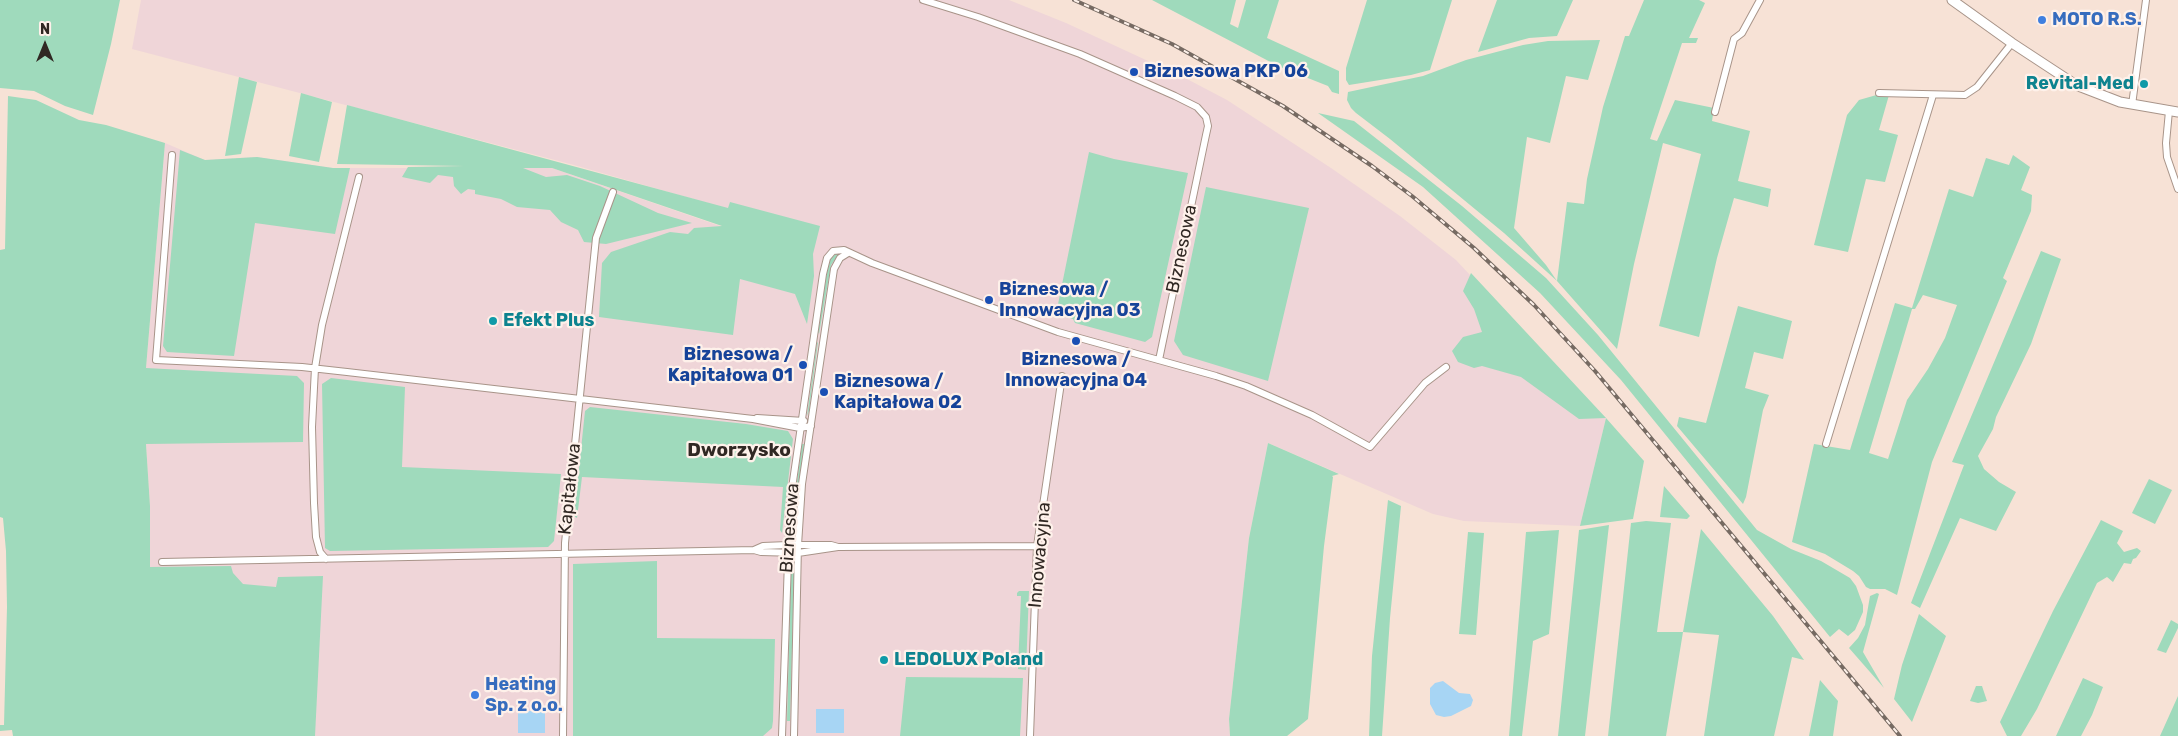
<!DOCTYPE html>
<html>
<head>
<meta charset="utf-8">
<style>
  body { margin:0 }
  #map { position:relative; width:2178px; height:736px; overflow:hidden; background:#f7e2d6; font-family:Rubik,sans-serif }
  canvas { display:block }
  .north { position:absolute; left:20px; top:20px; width:50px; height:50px; -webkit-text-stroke:4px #fef1ea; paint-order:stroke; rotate:0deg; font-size:14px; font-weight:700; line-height:20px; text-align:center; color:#302823 }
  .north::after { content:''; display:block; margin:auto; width:18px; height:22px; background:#302823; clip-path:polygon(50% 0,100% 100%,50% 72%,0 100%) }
</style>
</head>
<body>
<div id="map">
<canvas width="2178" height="736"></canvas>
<div class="north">N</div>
</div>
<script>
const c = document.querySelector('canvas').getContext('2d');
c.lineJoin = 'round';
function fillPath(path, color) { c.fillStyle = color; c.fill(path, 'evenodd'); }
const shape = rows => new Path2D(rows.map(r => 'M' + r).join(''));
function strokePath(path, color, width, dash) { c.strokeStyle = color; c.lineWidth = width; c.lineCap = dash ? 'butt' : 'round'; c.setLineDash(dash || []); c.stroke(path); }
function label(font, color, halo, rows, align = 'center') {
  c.font = font + ' Rubik,sans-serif'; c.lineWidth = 4.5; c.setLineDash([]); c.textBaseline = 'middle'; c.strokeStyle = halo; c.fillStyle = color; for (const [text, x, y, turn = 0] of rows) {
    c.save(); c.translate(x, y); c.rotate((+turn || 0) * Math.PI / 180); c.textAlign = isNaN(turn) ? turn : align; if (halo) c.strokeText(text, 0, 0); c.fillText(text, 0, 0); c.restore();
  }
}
const industrial = shape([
  [141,0,1009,0,1066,23,1187,79,1227,100,1331,168,1400,216,1456,260,1563,375,1606,418,1580,526,1464,521,1433,514,1268,443,1249,538,1229,719,1230,736,145,736,149,663,150,506,146,444,146,368,165,143,205,160,257,157,333,168,552,168,723,227,728,209,574,165,132,49]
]);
const green = shape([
  [0,0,120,0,111,44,93,115,65,106,34,91,0,88],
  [1152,0,1236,0,1230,24,1238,28,1246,0,1279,0,1267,38,1339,71,1339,94,1332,92,1328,86,1280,67],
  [1367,0,1452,0,1430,70,1411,75,1349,85,1346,80,1346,68],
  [1497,0,1573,0,1557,36,1529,38,1478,52],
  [1644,0,1699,0,1705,3,1689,38,1698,38,1696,43,1682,43,1650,139,1657,141,1675,100,1714,108,1712,121,1750,131,1738,181,1771,189,1768,207,1734,198,1717,258,1699,337,1659,326,1701,154,1663,143,1634,264,1617,349,1557,281,1504,233,1390,139,1356,113,1351,108,1347,100,1348,92,1423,76,1466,60,1523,45,1548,41,1600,40,1588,80,1566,76,1550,143,1527,137,1514,228,1546,265,1557,281,1567,202,1584,204,1587,179,1603,107,1625,36,1629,36],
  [239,77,257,82,241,154,225,156],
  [301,93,332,102,319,162,289,156],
  [1880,94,1889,95,1879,130,1898,135,1885,182,1866,179,1848,252,1814,245,1847,115,1859,100],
  [8,96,36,100,79,120,106,125,165,143,146,368,297,376,304,383,303,442,146,444,150,506,150,567,231,566,233,573,243,584,276,587,278,577,323,576,315,736,13,736,12,730,0,731,0,725,4,725,7,607,6,551,3,518,0,517,0,250,5,249],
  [347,105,728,208,730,202,820,226,813,254,814,276,807,324,795,294,740,279,733,335,599,317,602,263,611,252,670,232,688,234,694,228,722,226,552,168,523,168,546,177,567,175,600,186,658,213,692,223,606,244,584,242,578,230,561,222,550,210,517,207,501,199,475,194,475,190,468,189,461,194,454,186,453,177,438,175,430,183,402,177,408,167,464,166,337,164],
  [1318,113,1354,121,1462,206,1546,278,1598,335,1757,530,1791,549,1821,561,1850,578,1856,586,1863,605,1863,612,1855,630,1848,636,1839,629,1830,637,1621,380,1540,293,1423,187],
  [180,150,205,160,257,157,333,168,350,168,335,234,255,223,234,356,167,352,163,346],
  [1089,152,1114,159,1188,173,1152,337,1145,342,1075,323,1073,319,1056,314],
  [2013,155,2030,167,2021,190,2032,195,2031,211,2003,278,2007,281,1932,462,1897,595,1885,589,1870,589,1866,587,1859,576,1853,571,1825,554,1792,542,1814,444,1850,450,1895,303,1912,308,1949,189,1973,197,1986,158,2009,165],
  [1923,295,1957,305,1945,338,1928,369,1907,400,1888,459,1869,453,1912,309,1915,309],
  [1206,187,1309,208,1268,381,1183,355,1174,341],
  [2041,251,2061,259,2031,344,1996,417,1993,429,1978,456,1984,469,1999,482,2016,492,1996,531,1960,518,1920,608,1911,603,1964,465,1952,462],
  [837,253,838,255,831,265,819,334,818,332,828,264,830,259],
  [1471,273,1606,418,1644,461,1633,519,1580,526,1606,418,1579,419,1521,377,1482,366,1474,368,1458,362,1452,351,1463,337,1482,332,1474,309,1463,291],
  [1738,306,1792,321,1783,359,1754,352,1745,388,1769,395,1763,410,1746,497,1743,504,1677,426,1679,417,1706,423],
  [818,342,809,411,807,416,817,343],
  [331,378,405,387,402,467,561,474,554,541,548,547,330,551,325,548,322,384],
  [590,407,746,424,788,431,793,439,782,533,780,530,783,487,582,477,577,518,574,516,585,411],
  [1268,443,1339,474,1332,476,1333,477,1324,546,1308,719,1287,736,1230,736,1229,719,1245,574,1249,538],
  [802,444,804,444,793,537,793,512],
  [2149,479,2172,490,2155,524,2132,513],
  [1664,486,1690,516,1687,519,1660,517],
  [1388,500,1401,506,1390,618,1382,736,1369,736,1372,656],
  [2101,520,2123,531,2117,543,2124,552,2137,548,2141,551,2136,558,2133,559,2131,564,2124,563,2113,582,2107,577,2097,583,2037,709,2021,736,2007,736,2000,722,2053,611],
  [1646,521,1671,523,1657,632,1683,632,1701,529,1773,616,1804,660,1792,657,1774,736,1704,736,1719,635,1683,632,1666,736,1608,736,1631,523],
  [1609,525,1585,736,1558,736,1579,530],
  [1559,530,1549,634,1533,641,1522,736,1509,736,1526,532],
  [1468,532,1484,533,1476,635,1459,634],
  [657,561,657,638,775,639,773,721,772,728,763,736,573,736,573,564],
  [791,572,794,572,790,721,787,721],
  [1019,591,1029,591,1026,670,1018,669,1021,596,1017,596,1017,593],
  [1877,593,1879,594,1863,652,1884,688,1849,648,1858,638,1865,625,1870,596],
  [1919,614,1946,636,1912,722,1894,699,1902,665],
  [2171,620,2178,624,2178,628,2166,653,2157,650],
  [906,677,1023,678,1020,736,900,736],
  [2083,678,2103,687,2092,715,2081,736,2056,736],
  [1820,680,1838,701,1833,736,1809,736],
  [1976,686,1982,686,1987,701,1978,703,1970,701],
  [2178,696,2178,736,2160,736]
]);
const water = shape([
  [1443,681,1459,693,1470,694,1473,700,1471,706,1451,716,1444,717,1436,715,1430,704,1430,688,1435,683],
  [816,709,844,709,844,733,816,733],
  [518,711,545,711,545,733,518,733]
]);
const street = shape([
  [923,0,978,17,1080,54,1175,96,1197,107,1206,117,1208,126,1206,135,1159,360],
  [1879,93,1965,95,1977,87,2012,43],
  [2132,105,2146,0],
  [2169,111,2166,143,2167,157,2178,189],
  [1715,112,1734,39,1742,33,1760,0],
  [172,155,156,360,302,367,347,372,753,419,800,428,811,426],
  [757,418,804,421],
  [1826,444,1933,95],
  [754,550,763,546,788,545,831,545,838,547,1037,546],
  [326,559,320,552,316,537,314,503,312,427,315,368,322,325,359,177],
  [162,562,754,550,761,552,798,553,838,547],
  [563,736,565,543,596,238,613,192],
  [782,736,790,502,823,274,827,258,833,251,844,250,872,263,1058,332,1216,376,1246,386,1312,415,1370,447,1425,383,1446,367],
  [794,736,798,545,802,484,834,269,840,258,848,253],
  [1030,736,1037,546,1062,376]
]);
const secondary = shape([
  [1952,0,2012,43,2076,85,2120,102,2178,112]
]);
const rail = shape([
  [1074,0,1172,44,1283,106,1372,166,1412,196,1474,248,1534,305,1595,371,1900,736]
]);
const markers = [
  [2042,20,5,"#3f7fe0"],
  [1134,72,5,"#1a4fb4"],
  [2144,84,5,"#0f9aa8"],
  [989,300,5,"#1a4fb4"],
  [493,321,5,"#0f9aa8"],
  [1076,341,5,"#1a4fb4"],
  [803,365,5,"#1a4fb4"],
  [824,392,5,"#1a4fb4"],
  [884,660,5,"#0f9aa8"],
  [475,695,5,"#3f7fe0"]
];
const shopNames = [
  ["MOTO R.S.",2052,20],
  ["Heating",485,685],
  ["Sp. z o.o.",485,706]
];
const transitNames = [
  ["Biznesowa PKP 06",1144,72],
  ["Biznesowa /",999,290],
  ["Innowacyjna 03",999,311],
  ["Biznesowa /",793,355,"right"],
  ["Kapitałowa 01",793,376,"right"],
  ["Biznesowa /",1076,360,"center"],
  ["Innowacyjna 04",1076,381,"center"],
  ["Biznesowa /",834,382],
  ["Kapitałowa 02",834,403]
];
const cultureNames = [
  ["Revital-Med",2134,84,"right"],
  ["Efekt Plus",503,321],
  ["LEDOLUX Poland",894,660]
];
const streetNames = [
  ["Biznesowa",1182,249,-78],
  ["Kapitałowa",570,489,-84],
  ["Biznesowa",790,528,-86],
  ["Innowacyjna",1040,555,-85]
];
const neighbourhoodNames = [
  ["Dworzysko",739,451]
];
fillPath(industrial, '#efd5d8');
fillPath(green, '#9fdabc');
fillPath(water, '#a7d5f4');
strokePath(street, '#a89489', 8);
strokePath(secondary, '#a89489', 11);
strokePath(street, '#fff', 6);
strokePath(secondary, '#fff', 9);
strokePath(rail, '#766a62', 4);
strokePath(rail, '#fef1ea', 2, [5.5]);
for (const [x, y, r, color] of markers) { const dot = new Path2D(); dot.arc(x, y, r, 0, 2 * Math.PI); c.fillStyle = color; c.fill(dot); strokePath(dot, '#fef1ea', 2); }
label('bold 18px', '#366cbe', '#fef1ea', shopNames, 'left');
label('bold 18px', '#164399', '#fef1ea', transitNames, 'left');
label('bold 18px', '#0d838f', '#fef1ea', cultureNames, 'left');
label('18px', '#302823', '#fef1ea', streetNames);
label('bold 19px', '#302823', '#fef1ea', neighbourhoodNames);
</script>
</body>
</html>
